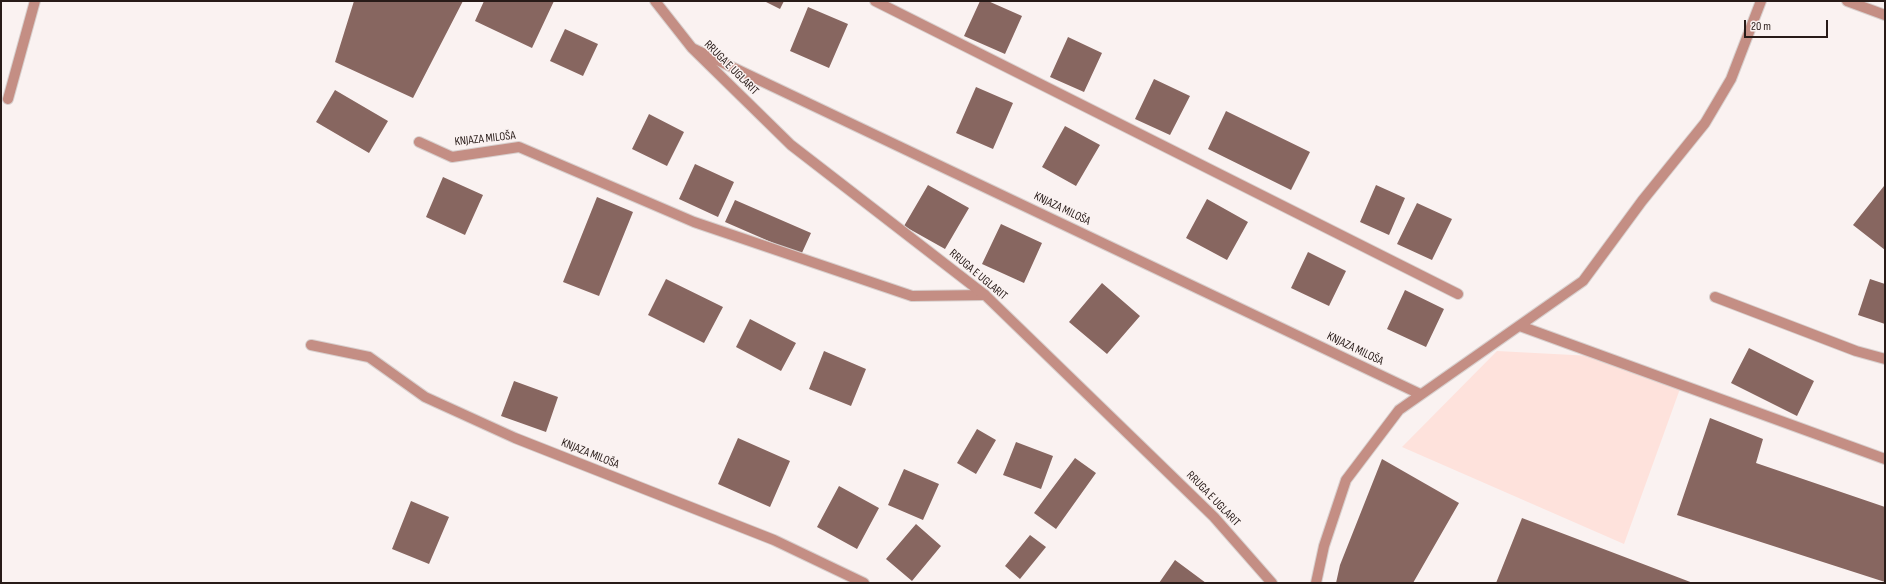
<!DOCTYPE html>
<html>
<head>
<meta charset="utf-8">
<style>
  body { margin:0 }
  #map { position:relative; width:1886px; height:584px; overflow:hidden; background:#faf2f1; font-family:"Sofia Sans Condensed",sans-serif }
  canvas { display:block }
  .frame { position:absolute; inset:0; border:2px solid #281b18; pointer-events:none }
  .scale { position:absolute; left:1744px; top:20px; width:84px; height:18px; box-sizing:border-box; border:2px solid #281b18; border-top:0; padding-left:5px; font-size:12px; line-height:14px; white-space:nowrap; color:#281b18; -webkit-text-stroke:3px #faf2f1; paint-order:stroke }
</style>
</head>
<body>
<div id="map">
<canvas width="1886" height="584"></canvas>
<div class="frame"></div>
<div class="scale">20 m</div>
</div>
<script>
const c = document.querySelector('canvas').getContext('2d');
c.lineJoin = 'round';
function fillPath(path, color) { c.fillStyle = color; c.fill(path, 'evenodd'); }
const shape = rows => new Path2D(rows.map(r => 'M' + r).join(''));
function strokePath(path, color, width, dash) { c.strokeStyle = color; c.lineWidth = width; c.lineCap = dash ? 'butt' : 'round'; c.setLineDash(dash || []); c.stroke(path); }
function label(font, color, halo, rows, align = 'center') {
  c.font = font + ' "Sofia Sans Condensed",sans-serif'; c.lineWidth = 3; c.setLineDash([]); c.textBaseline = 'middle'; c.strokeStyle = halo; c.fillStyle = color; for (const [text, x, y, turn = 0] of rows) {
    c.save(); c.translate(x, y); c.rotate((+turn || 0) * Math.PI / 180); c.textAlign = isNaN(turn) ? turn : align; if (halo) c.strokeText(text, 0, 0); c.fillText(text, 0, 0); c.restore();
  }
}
const built = shape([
  [1497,351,1611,357,1681,386,1624,544,1402,447]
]);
const building = shape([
  [354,1,463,1,413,98,335,62],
  [484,1,554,1,532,48,475,21],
  [764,1,784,1,780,9],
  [980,1,988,1,1022,16,1005,54,964,36],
  [808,7,848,24,829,68,790,51],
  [565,29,598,44,583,76,550,61],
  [1068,37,1102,53,1084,92,1050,77],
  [1154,79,1190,96,1170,135,1135,119],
  [976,87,1013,103,993,149,956,133],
  [335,90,388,121,369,153,316,122],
  [1226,111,1310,152,1291,190,1208,149],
  [649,114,684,132,667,166,632,149],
  [1065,126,1100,145,1076,186,1042,167],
  [695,164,734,182,718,217,679,199],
  [443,177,483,195,465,235,426,217],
  [928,185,969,208,945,249,904,226],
  [1376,185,1405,198,1389,235,1360,222],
  [1884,186,1885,187,1885,250,1853,225],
  [597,197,633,212,599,296,563,282],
  [1207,199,1248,222,1227,260,1186,238],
  [735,200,811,233,801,255,725,222],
  [1417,203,1452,219,1432,260,1397,244],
  [1001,224,1042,243,1024,283,982,264],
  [1308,252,1346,271,1329,306,1291,288],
  [666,279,723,307,704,343,648,315],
  [1870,279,1885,284,1885,324,1858,315],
  [1102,283,1140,316,1107,354,1069,322],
  [1405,290,1444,309,1426,347,1387,329],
  [750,319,796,343,781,371,736,347],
  [1749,348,1814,381,1797,416,1731,383],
  [824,351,866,369,851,406,809,389],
  [514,381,558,397,546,432,501,416],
  [1710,418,1763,439,1756,463,1885,507,1885,582,1677,515],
  [977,429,996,440,976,474,957,463],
  [738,438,790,461,770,507,718,484],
  [1016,442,1053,456,1041,489,1003,475],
  [1075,458,1096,473,1056,529,1034,513],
  [1382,459,1459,503,1413,583,1336,583,1340,565],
  [904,469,939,484,923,520,888,505],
  [839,486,879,508,857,549,817,527],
  [411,501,449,517,429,564,392,549],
  [1522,518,1693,583,1496,583],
  [916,524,941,546,912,581,886,559],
  [1030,535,1046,547,1020,579,1005,566],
  [1175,560,1206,583,1159,583]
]);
const minor = shape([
  [875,1,1458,294],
  [1847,1,1885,15],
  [694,49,1420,394],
  [8,99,35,1],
  [419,142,452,157,519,147,694,222,912,296,985,295],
  [1715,297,1856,351,1885,359],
  [1520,326,1885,459],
  [311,345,369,357,425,397,515,438,774,540,864,583],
  [1316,583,1324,546,1346,480,1399,410,1583,281,1642,201,1705,123,1731,79,1761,1]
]);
const tertiary = shape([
  [655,1,692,48,791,145,985,295,1214,517,1272,583]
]);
const streetNames = [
  ["RRUGA E UGLARIT",731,68,45],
  ["KNJAZA MILOŠA",485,139,-6],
  ["KNJAZA MILOŠA",1062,209,26],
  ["RRUGA E UGLARIT",978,275,40],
  ["KNJAZA MILOŠA",1355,349,26],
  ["KNJAZA MILOŠA",590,454,22],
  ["RRUGA E UGLARIT",1213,499,46]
];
fillPath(built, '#fee2dc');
fillPath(building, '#876660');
strokePath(minor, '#d8d0ce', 12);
strokePath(tertiary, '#d8d0ce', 12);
strokePath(minor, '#c48e84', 10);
strokePath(tertiary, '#c48e84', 10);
label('12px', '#281b18', '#faf2f1', streetNames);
</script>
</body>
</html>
